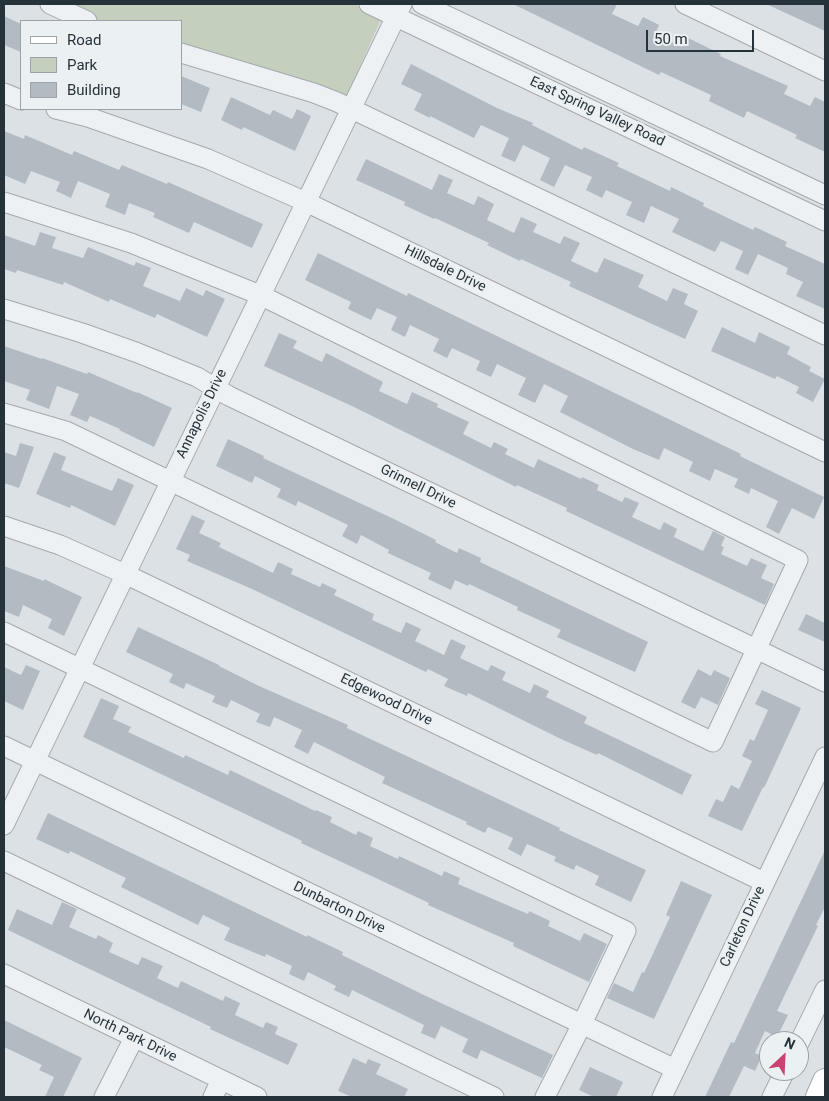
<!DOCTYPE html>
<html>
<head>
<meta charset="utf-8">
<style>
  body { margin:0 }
  #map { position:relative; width:829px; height:1101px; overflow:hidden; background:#dce1e5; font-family:Roboto,sans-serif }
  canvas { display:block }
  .frame { position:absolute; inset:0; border:5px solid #26323a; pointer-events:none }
  .legend { position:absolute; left:20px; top:20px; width:162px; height:90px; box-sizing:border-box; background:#ebf0f3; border:1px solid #9ca4a9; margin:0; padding:6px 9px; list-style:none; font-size:15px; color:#26323a }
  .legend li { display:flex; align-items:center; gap:10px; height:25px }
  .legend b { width:25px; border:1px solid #9ca4a9 }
  .north { position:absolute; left:759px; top:1031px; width:50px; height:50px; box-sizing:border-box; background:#ebf0f3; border:1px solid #9ca4a9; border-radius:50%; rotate:25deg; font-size:14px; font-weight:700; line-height:20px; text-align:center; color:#26323a }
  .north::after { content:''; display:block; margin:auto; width:18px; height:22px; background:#c74472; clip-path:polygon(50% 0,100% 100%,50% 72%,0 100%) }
  .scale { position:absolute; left:646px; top:30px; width:108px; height:22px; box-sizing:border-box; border:2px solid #26323a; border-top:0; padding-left:6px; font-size:15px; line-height:18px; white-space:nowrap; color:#26323a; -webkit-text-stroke:4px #ebf0f3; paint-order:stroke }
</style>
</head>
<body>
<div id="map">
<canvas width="829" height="1101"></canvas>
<div class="frame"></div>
<ul class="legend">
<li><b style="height:6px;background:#fff"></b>Road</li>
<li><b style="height:14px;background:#c5cfbd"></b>Park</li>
<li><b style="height:14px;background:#b3bbc2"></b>Building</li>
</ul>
<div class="north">N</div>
<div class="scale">50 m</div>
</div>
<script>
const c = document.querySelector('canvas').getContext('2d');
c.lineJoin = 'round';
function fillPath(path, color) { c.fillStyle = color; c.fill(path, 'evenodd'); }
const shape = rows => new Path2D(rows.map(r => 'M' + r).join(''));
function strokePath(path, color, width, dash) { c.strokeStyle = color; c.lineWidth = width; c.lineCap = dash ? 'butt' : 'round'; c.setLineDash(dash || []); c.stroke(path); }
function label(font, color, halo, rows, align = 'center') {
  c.font = font + ' Roboto,sans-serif'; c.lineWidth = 5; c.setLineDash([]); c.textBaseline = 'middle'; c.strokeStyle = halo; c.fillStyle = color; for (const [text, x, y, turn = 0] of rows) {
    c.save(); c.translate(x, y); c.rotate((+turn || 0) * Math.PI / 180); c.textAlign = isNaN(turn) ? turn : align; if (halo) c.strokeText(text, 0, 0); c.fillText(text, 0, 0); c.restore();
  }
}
const green = shape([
  [61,4,354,4,382,17,344,102,181,50,181,21,98,21]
]);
const building = shape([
  [513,4,617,4,612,14,638,26,643,17,659,25,655,34,682,47,686,37,721,54,720,56,788,86,784,94,810,106,815,97,825,102,825,152,795,138,797,135,747,111,744,118,709,101,711,95,661,72,659,75],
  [766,4,825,4,825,31],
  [4,16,21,24,21,52,4,45],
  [411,64,497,108,533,123,532,125,582,150,584,147,619,163,617,166,670,191,671,187,704,203,703,206,753,230,755,227,787,242,785,246,825,264,825,309,796,296,803,282,786,274,788,268,758,254,748,275,735,269,743,251,721,241,715,252,672,232,679,219,651,206,644,223,626,215,632,202,606,190,602,198,586,190,592,177,565,165,554,187,540,180,550,158,523,145,515,162,501,156,509,138,481,125,474,138,430,116,430,118,414,110,422,94,401,84],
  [181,76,210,88,201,112,181,104],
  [231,97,270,115,273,110,292,119,297,109,311,116,295,151,243,127,242,130,221,120],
  [4,131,24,139,25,135,72,155,74,151,119,170,122,165,167,184,168,182,263,224,252,248,194,222,189,233,153,217,155,213,129,203,125,215,105,207,110,194,78,181,71,198,56,191,60,182,31,171,25,184,4,175],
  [366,159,432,190,439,174,453,180,447,193,474,205,478,196,494,204,487,220,514,233,521,217,537,224,533,232,560,244,564,236,580,243,571,261,597,273,604,258,644,275,638,287,667,301,673,288,688,294,684,304,698,311,685,339,569,286,571,282,521,259,520,261,487,245,489,243,435,218,434,219,404,205,405,202,356,180],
  [40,232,56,237,52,248,83,258,88,247,134,266,136,262,151,268,143,286,180,301,186,288,203,296,206,290,225,299,207,337,157,314,155,318,110,299,109,302,64,282,63,285,17,270,16,273,4,269,4,235,35,246],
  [318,253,407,296,408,293,443,310,741,454,740,456,824,497,814,519,792,508,779,534,766,527,778,501,751,488,749,494,734,487,738,479,715,469,710,481,689,471,693,462,664,448,659,460,633,449,560,412,568,396,544,384,535,403,518,395,526,378,497,364,491,377,476,370,480,361,452,348,447,358,433,351,439,339,410,325,405,337,391,330,397,317,377,308,371,320,348,309,351,302,305,280],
  [722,327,755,343,759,332,790,347,787,354,811,367,809,371,825,379,813,402,796,393,799,387,777,376,775,379,711,351],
  [279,333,297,341,293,348,322,362,326,353,383,382,379,391,407,404,412,392,438,404,437,407,469,422,463,434,491,448,494,442,508,449,505,454,534,468,538,459,581,479,582,477,599,485,597,490,622,502,625,497,639,503,632,517,660,530,664,522,677,529,674,537,703,551,713,531,725,537,721,546,724,547,721,554,747,566,751,558,767,565,761,578,774,584,765,605,566,511,567,508,517,485,516,487,354,407,264,366],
  [4,346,42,359,42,358,87,374,88,372,137,393,137,392,172,408,154,447,119,430,120,429,90,416,87,422,70,415,79,394,57,386,49,409,26,400,30,390,4,381],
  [228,439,264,456,263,458,394,519,436,540,435,542,457,553,459,548,481,558,480,562,648,642,635,672,557,637,561,630,517,610,518,607,469,584,468,586,455,580,451,590,428,579,431,573,388,553,389,550,361,535,357,544,342,536,348,525,298,501,296,506,277,497,281,489,255,476,252,483,216,466],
  [20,443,34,447,19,488,4,483,4,452,16,456],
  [54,452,66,457,61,470,112,491,118,478,134,485,115,526,71,505,70,508,36,494],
  [192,515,205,521,199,533,221,543,219,547,273,573,278,562,293,569,291,574,320,587,322,583,337,590,334,595,374,614,372,620,401,633,406,622,421,629,415,641,444,655,451,639,466,646,460,658,488,671,491,665,506,672,502,680,530,693,534,684,549,691,546,697,587,717,584,723,692,775,682,795,598,753,597,755,561,739,468,693,467,696,444,686,448,679,428,669,426,672,252,589,187,561,190,555,176,549],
  [4,566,44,581,44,579,82,597,64,636,48,628,52,619,23,605,19,617,4,611],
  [806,614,825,623,825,642,798,630],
  [138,627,219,665,219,666,259,686,348,725,347,728,560,828,559,830,646,870,631,902,595,885,599,876,576,865,574,870,554,861,556,857,527,844,521,856,508,849,513,838,488,827,485,833,466,824,467,822,382,783,385,777,314,742,308,754,294,747,302,730,274,717,270,727,256,722,260,714,231,700,227,708,212,702,215,696,186,683,184,689,169,682,173,674,126,652],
  [26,665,40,671,23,710,4,701,4,667,21,675],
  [698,669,711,676,714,670,730,678,718,705,701,697,695,709,681,702],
  [762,690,801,708,764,788,763,787,742,831,708,816,716,799,723,802,731,785,739,789,752,761,742,756,750,739,754,741,768,710,755,704],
  [101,698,119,706,113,719,131,727,128,732,184,758,185,755,228,775,230,770,315,811,316,810,332,817,330,822,356,835,358,831,373,838,370,846,398,859,399,856,442,876,444,871,460,878,458,884,528,914,529,911,550,921,548,926,580,941,584,933,607,944,589,982,513,946,514,943,428,905,429,903,301,843,302,841,83,737],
  [48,813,307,937,307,935,343,952,342,955,426,996,553,1055,542,1078,481,1050,477,1059,462,1052,468,1039,441,1026,435,1039,421,1033,424,1025,352,990,349,997,334,990,336,986,308,972,304,981,289,974,292,966,266,954,265,957,224,940,230,928,203,915,198,925,121,887,126,878,70,851,69,854,36,839],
  [825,850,825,907,816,925,818,926,777,1011,788,1015,777,1037,765,1031,755,1053,762,1056,755,1071,744,1066,729,1097,705,1097,731,1042,734,1043],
  [681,881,712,895,654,1019,607,998,614,983,633,992,642,972,644,973,670,917,666,915],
  [62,902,77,909,69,927,96,939,98,935,113,943,109,952,138,965,142,957,163,966,157,978,178,988,181,981,223,1001,225,996,240,1003,235,1015,263,1028,266,1022,278,1027,275,1034,298,1044,288,1065,210,1029,211,1027,8,930,17,909,52,925],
  [4,1020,82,1058,63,1097,45,1097,54,1077,39,1070,42,1065,4,1047],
  [353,1058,366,1064,368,1059,381,1064,376,1074,408,1089,404,1097,352,1097,338,1091],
  [590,1067,623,1082,616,1097,594,1097,579,1090]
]);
const minor = shape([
  [50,4,87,21],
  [369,4,825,221],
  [422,4,825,195],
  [685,4,825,71],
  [181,53,314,93,337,102,825,335],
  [4,93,21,100],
  [56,109,88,117,208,159,306,202,825,452],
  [4,202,131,243,260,295,798,560,713,742,66,431,4,413],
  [4,309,82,333,138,353,197,377,229,396,825,682],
  [4,526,60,545,125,574,764,882],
  [4,632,626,931,582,1024,545,1097],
  [4,746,675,1069],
  [4,825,402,4],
  [4,861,494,1097],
  [4,974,257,1097],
  [799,1043,825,990],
  [104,1097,134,1038],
  [213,1097,221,1080],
  [662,1097,825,757],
  [772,1097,785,1071]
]);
const major = shape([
  [818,1097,825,1081]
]);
const streetNames = [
  ["East Spring Valley Road",597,112,25],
  ["Hillsdale Drive",445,269,26],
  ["Annapolis Drive",202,414,-64],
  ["Grinnell Drive",418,487,26],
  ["Edgewood Drive",386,700,26],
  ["Dunbarton Drive",339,908,26],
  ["Carleton Drive",743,927,-65],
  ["North Park Drive",130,1036,26]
];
fillPath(green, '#c5cfbd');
fillPath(building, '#b3bbc2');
strokePath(minor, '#a2a9ae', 21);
strokePath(major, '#9ca8b0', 26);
strokePath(minor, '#eef1f4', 19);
strokePath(major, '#fff', 24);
label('14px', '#26323a', '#ebf0f3', streetNames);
</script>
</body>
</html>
